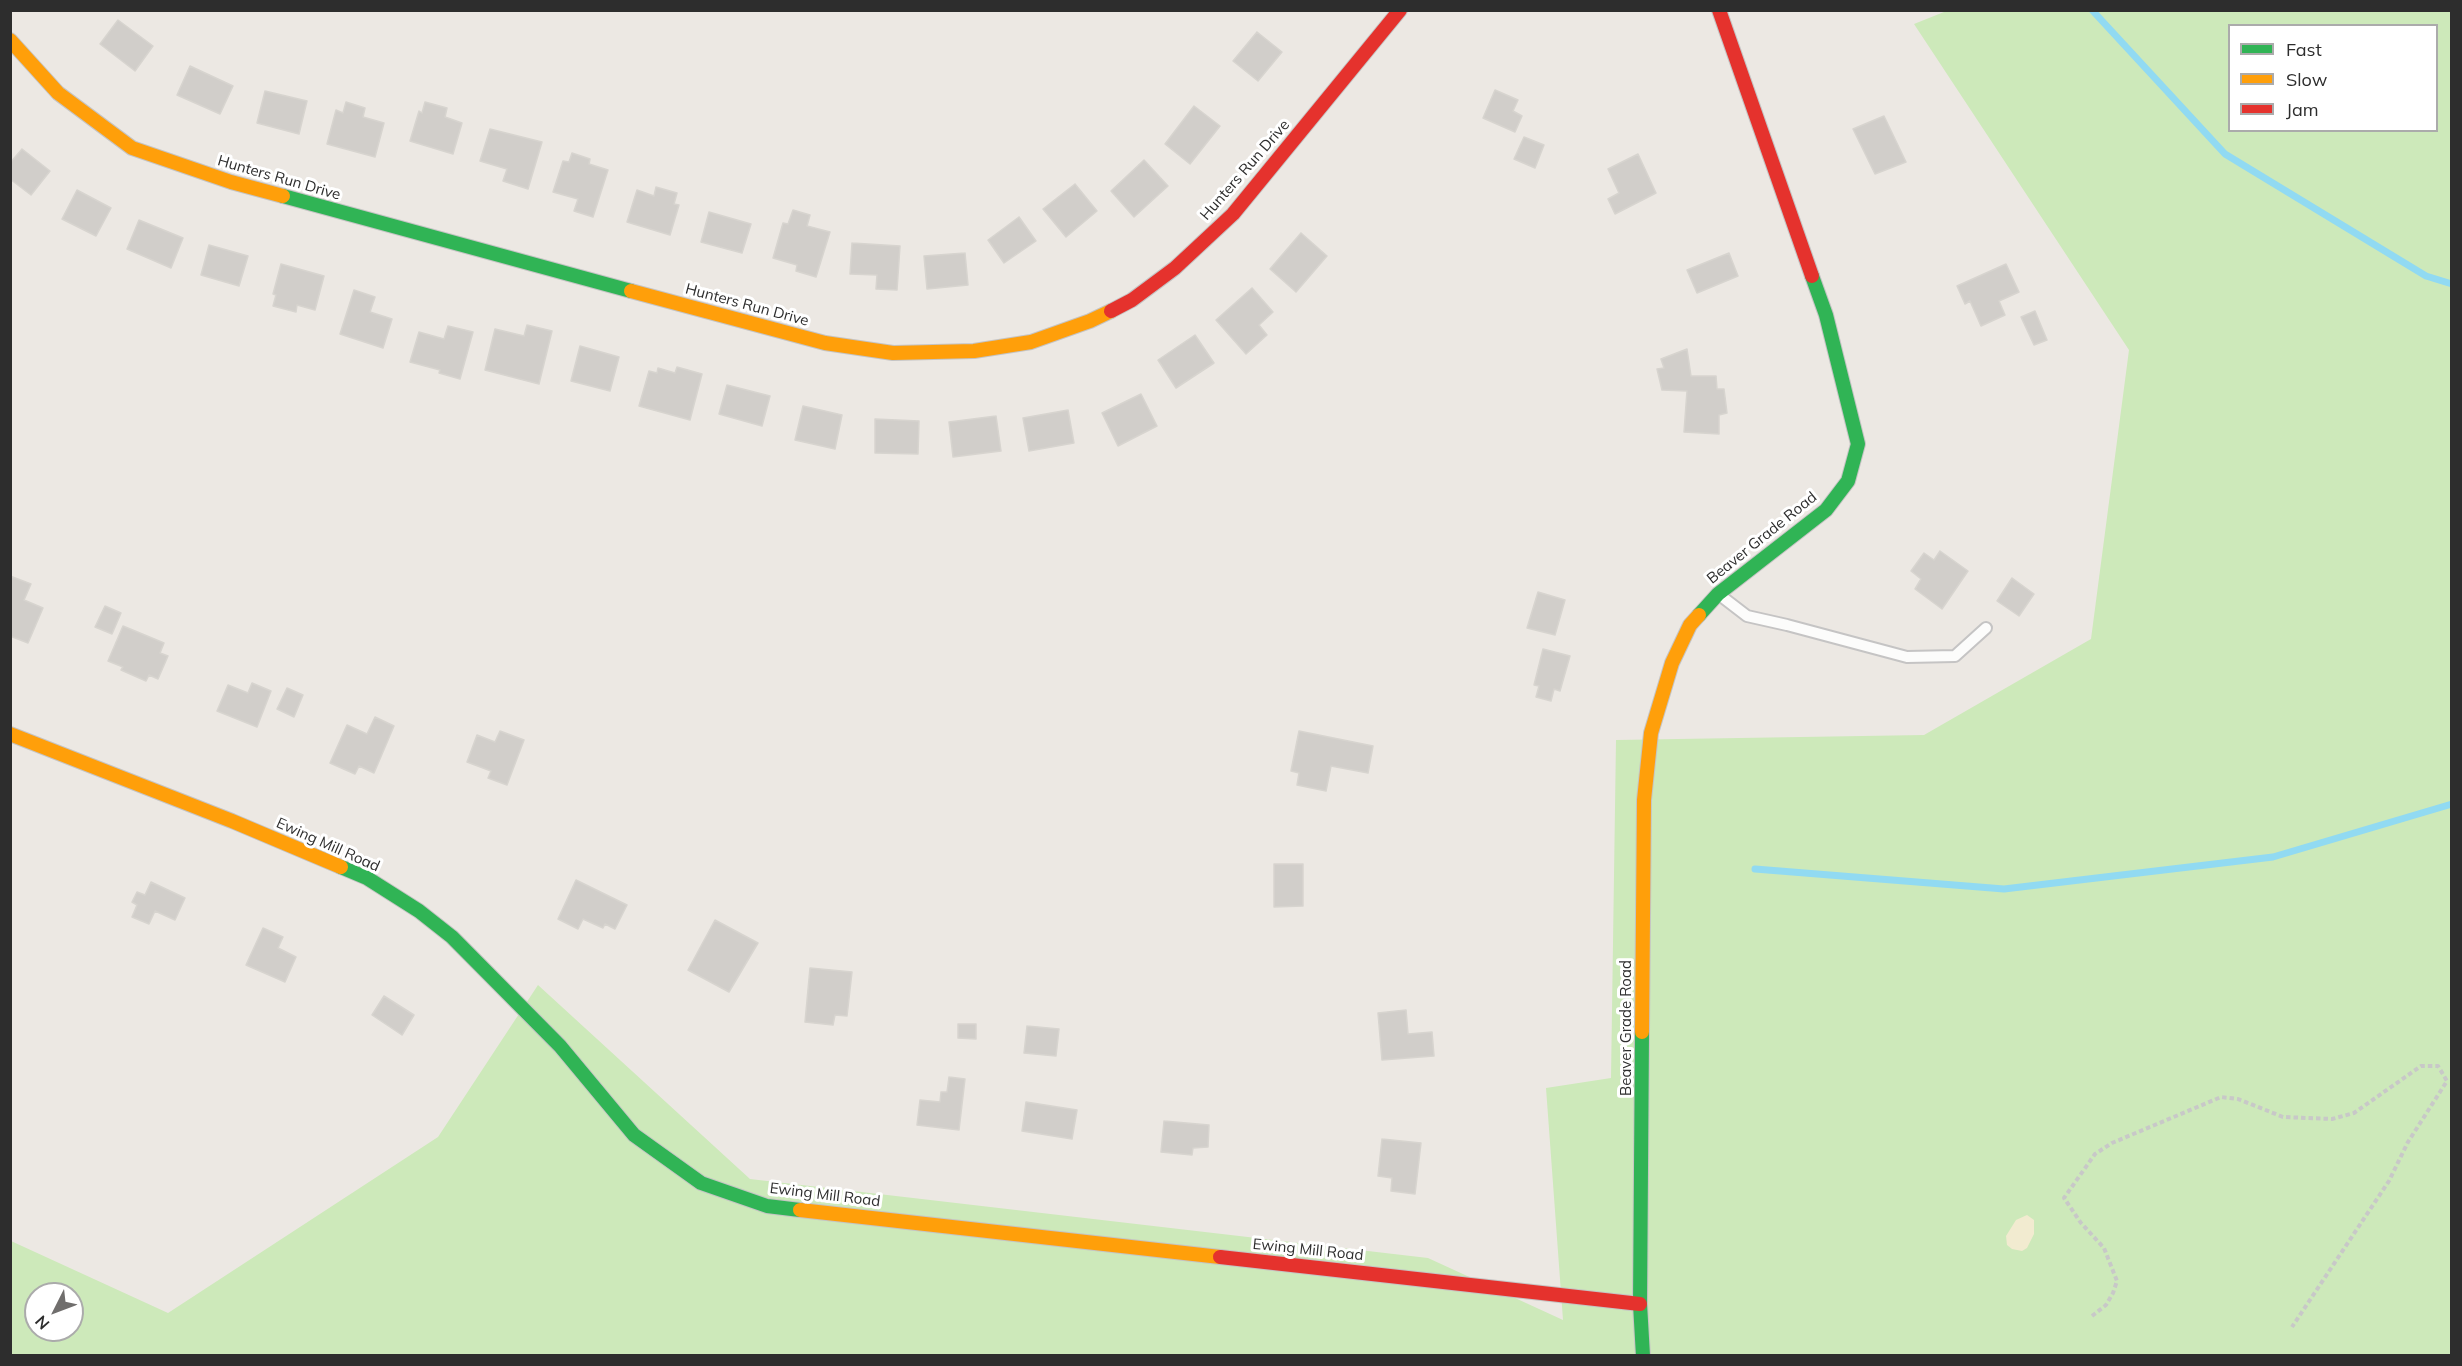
<!DOCTYPE html>
<html>
<head>
<meta charset="utf-8">
<style>
  body { margin:0 }
  #map { position:relative; width:2462px; height:1366px; overflow:hidden; background:#ece8e3; font-family:Mulish,sans-serif }
  canvas { display:block }
  .frame { position:absolute; inset:0; border:12px solid #2d2d2d; pointer-events:none }
  .legend { position:absolute; left:2228px; top:24px; width:210px; height:108px; box-sizing:border-box; background:#fff; border:2px solid #ababab; margin:0; padding:8px 10px; list-style:none; font-size:18px; color:#2d2d2d }
  .legend li { display:flex; align-items:center; gap:12px; height:30px }
  .legend b { width:30px; border:2px solid #ababab }
  .north { position:absolute; left:24px; top:1282px; width:60px; height:60px; box-sizing:border-box; background:#fff; border:2px solid #ababab; border-radius:50%; rotate:228deg; font-size:16px; font-weight:700; line-height:24px; text-align:center; color:#2d2d2d }
  .north::after { content:''; display:block; margin:auto; width:21px; height:27px; background:#706e6d; clip-path:polygon(50% 0,100% 100%,50% 72%,0 100%) }
</style>
</head>
<body>
<div id="map">
<canvas width="2462" height="1366"></canvas>
<div class="frame"></div>
<ul class="legend">
<li><b style="height:8px;background:#30b455"></b>Fast</li>
<li><b style="height:8px;background:#ff9f0a"></b>Slow</li>
<li><b style="height:8px;background:#e5322d"></b>Jam</li>
</ul>
<div class="north">N</div>
</div>
<script>
const c = document.querySelector('canvas').getContext('2d');
c.lineJoin = 'round';
function fillPath(path, color) { c.fillStyle = color; c.fill(path, 'evenodd'); }
const shape = rows => new Path2D(rows.map(r => 'M' + r).join(''));
function strokePath(path, color, width, dash) { c.strokeStyle = color; c.lineWidth = width; c.lineCap = dash ? 'butt' : 'round'; c.setLineDash(dash || []); c.stroke(path); }
function label(font, color, halo, rows, align = 'center') {
  c.font = font + ' Mulish,sans-serif'; c.lineWidth = 6; c.setLineDash([]); c.textBaseline = 'middle'; c.strokeStyle = halo; c.fillStyle = color; for (const [text, x, y, turn = 0] of rows) {
    c.save(); c.translate(x, y); c.rotate((+turn || 0) * Math.PI / 180); c.textAlign = isNaN(turn) ? turn : align; if (halo) c.strokeText(text, 0, 0); c.fillText(text, 0, 0); c.restore();
  }
}
const green = shape([
  [1949,10,2451,11,2451,1355,11,1356,11,1241,168,1313,438,1137,538,985,750,1179,1428,1258,1563,1320,1546,1088,1611,1078,1616,740,1924,735,2091,639,2129,350,1914,24],
  [2230,26,2436,26,2436,130,2230,130],
  [36,1294,72,1294,72,1330,36,1330]
]);
const sand = shape([
  [2027,1215,2034,1220,2034,1234,2027,1248,2022,1251,2012,1249,2007,1245,2006,1236,2016,1220]
]);
const stream = shape([
  [2092,10,2225,154,2426,276,2452,284],
  [1755,869,2004,889,2273,857,2452,804]
]);
const building = shape([
  [118,20,153,46,135,71,100,44,118,20],
  [1257,32,1282,52,1258,81,1233,61,1257,32],
  [190,66,233,86,220,114,177,95,190,66],
  [1495,90,1518,100,1513,111,1522,116,1515,132,1483,118,1495,90],
  [265,91,307,101,299,134,257,123,265,91],
  [346,102,365,108,363,117,384,123,375,157,327,144,336,110,343,113,346,102],
  [425,102,447,108,445,117,462,123,453,154,410,141,419,111,422,113,425,102],
  [1194,106,1220,126,1190,164,1165,144,1194,106],
  [1884,116,1906,162,1875,174,1853,129,1884,116],
  [490,129,542,142,528,189,503,181,507,169,480,161,490,129],
  [1524,137,1544,145,1535,168,1514,159,1524,137],
  [22,149,50,171,31,195,10,179,10,163,22,149],
  [572,153,590,159,589,164,608,170,593,217,574,211,578,199,553,192,563,161,569,162,572,153],
  [1638,154,1656,193,1615,214,1608,199,1619,193,1608,169,1638,154],
  [1144,160,1168,186,1134,217,1111,191,1144,160],
  [1075,184,1097,211,1066,237,1043,209,1075,184],
  [656,187,677,193,674,204,679,205,670,235,627,222,637,190,654,196,656,187],
  [77,190,111,208,96,236,62,219,77,190],
  [793,210,810,215,807,226,830,232,816,277,796,271,797,265,773,258,783,223,788,224,793,210],
  [709,212,751,224,742,253,701,242,709,212],
  [1019,217,1036,241,1004,263,988,240,1019,217],
  [139,220,183,238,171,268,127,249,139,220],
  [1301,233,1327,256,1296,292,1270,269,1301,233],
  [852,243,900,246,897,290,876,289,877,275,850,274,852,243],
  [209,245,248,256,239,286,201,275,209,245],
  [965,253,968,285,927,289,924,256,965,253],
  [1729,253,1738,276,1697,293,1687,270,1729,253],
  [281,264,324,276,315,310,297,305,296,312,273,306,276,295,273,294,281,264],
  [2006,264,2019,292,1999,301,2005,315,1981,326,1970,301,1965,304,1957,286,2006,264],
  [1252,288,1273,312,1259,325,1267,335,1246,354,1216,320,1252,288],
  [354,290,375,297,370,312,392,319,383,348,340,334,354,290],
  [2035,311,2047,340,2034,345,2021,317,2035,311],
  [527,325,552,331,539,384,485,370,495,329,524,336,527,325],
  [448,326,473,332,460,379,439,373,440,370,410,362,419,332,444,339,448,326],
  [1195,335,1214,363,1176,388,1158,360,1195,335],
  [580,346,619,357,610,391,571,381,580,346],
  [1687,349,1691,376,1716,376,1717,389,1724,389,1727,413,1719,415,1719,434,1684,432,1687,391,1662,390,1657,369,1664,368,1661,359,1687,349],
  [677,367,702,374,690,420,639,406,649,371,657,373,658,368,675,373,677,367],
  [727,385,770,396,762,426,719,414,727,385],
  [1141,394,1157,426,1118,446,1102,413,1141,394],
  [803,406,842,415,835,449,795,440,803,406],
  [1068,410,1074,443,1029,451,1023,418,1068,410],
  [996,416,1001,451,953,457,949,422,996,416],
  [875,419,919,421,918,454,875,453,875,419],
  [1940,551,1968,571,1942,609,1915,589,1921,579,1911,571,1924,553,1934,560,1940,551],
  [10,576,31,584,24,600,43,608,28,643,10,636,10,576],
  [2012,578,2034,594,2019,616,1997,601,2012,578],
  [1538,592,1565,600,1555,635,1527,628,1538,592],
  [105,606,121,613,112,634,95,627,105,606],
  [123,626,164,643,160,653,168,656,158,679,149,675,146,681,121,670,123,667,108,661,123,626],
  [1543,649,1570,656,1560,691,1554,689,1551,701,1536,697,1539,686,1534,685,1543,649],
  [252,683,271,691,257,727,217,711,228,685,248,693,252,683],
  [287,688,303,695,294,717,277,709,287,688],
  [375,717,394,726,374,773,359,766,355,774,330,763,347,725,367,734,375,717],
  [500,731,524,740,507,785,488,778,491,771,467,762,477,735,495,742,500,731],
  [1299,731,1373,746,1368,773,1331,766,1326,791,1297,785,1299,773,1291,771,1299,731],
  [1274,864,1303,864,1303,906,1274,907,1274,864],
  [576,880,627,905,615,929,605,924,603,928,583,919,578,929,558,919,576,880],
  [151,882,185,898,175,920,155,911,149,924,132,917,137,905,132,902,137,892,145,895,151,882],
  [715,920,758,943,729,992,688,970,715,920],
  [263,928,283,937,278,948,296,957,285,982,246,965,263,928],
  [810,968,852,972,847,1016,835,1015,833,1025,805,1022,810,968],
  [384,996,414,1015,402,1035,372,1015,384,996],
  [1406,1010,1408,1034,1432,1032,1434,1056,1382,1060,1378,1013,1406,1010],
  [958,1024,976,1024,976,1039,958,1038,958,1024],
  [1027,1026,1059,1029,1056,1056,1024,1053,1027,1026],
  [949,1077,965,1079,959,1130,917,1125,920,1100,940,1102,941,1092,947,1092,949,1077],
  [1026,1102,1077,1110,1072,1139,1022,1131,1026,1102],
  [1164,1121,1209,1125,1208,1147,1193,1148,1192,1155,1161,1152,1164,1121],
  [1382,1139,1421,1143,1415,1194,1391,1191,1392,1178,1378,1176,1382,1139]
]);
const path = shape([
  [2092,1316,2106,1305,2113,1293,2117,1281,2104,1248,2081,1223,2064,1198,2095,1154,2112,1143,2221,1097,2238,1099,2283,1117,2332,1119,2354,1113,2421,1066,2438,1066,2447,1081,2408,1142,2389,1181,2292,1327]
]);
const lane = shape([
  [1721,596,1747,616,1787,625,1907,657,1955,656,1986,628]
]);
const fast = shape([
  [283,196,631,291],
  [1699,615,1718,594,1826,510,1848,481,1858,444,1826,315,1812,276],
  [341,867,367,878,419,911,452,937,560,1046,634,1135,701,1183,767,1206,800,1210],
  [1642,1032,1640,1304,1643,1356]
]);
const slow = shape([
  [10,40,58,93,132,148,231,182,283,196],
  [631,291,825,343,893,353,974,351,1031,342,1090,321,1111,311],
  [10,734,232,821,341,867],
  [1642,1032,1644,800,1651,733,1672,663,1690,625,1699,615],
  [800,1210,1220,1257]
]);
const jam = shape([
  [1719,10,1812,276],
  [1111,311,1132,300,1175,268,1233,214,1400,10],
  [1220,1257,1640,1304]
]);
const streetNames = [
  ["Hunters Run Drive",1245,170,-49],
  ["Hunters Run Drive",279,178,16],
  ["Hunters Run Drive",747,305,15],
  ["Beaver Grade Road",1762,538,-39],
  ["Ewing Mill Road",328,845,24],
  ["Beaver Grade Road",1626,1028,-90],
  ["Ewing Mill Road",825,1195,7],
  ["Ewing Mill Road",1308,1250,6]
];
fillPath(green, '#cde9ba');
fillPath(sand, '#f2ebd0');
strokePath(stream, '#91daf2', 7);
fillPath(building, '#d1ceca');
strokePath(building, '#d7d4cf', 1.5);
strokePath(lane, '#c5c4c4', 14);
strokePath(fast, '#c5c4c4', 16);
strokePath(slow, '#c5c4c4', 16);
strokePath(jam, '#c5c4c4', 16);
strokePath(path, '#c8c8c8', 4, [4.5, 3]);
strokePath(lane, '#fcfcfb', 10);
strokePath(fast, '#30b455', 14);
strokePath(slow, '#ff9f0a', 14);
strokePath(jam, '#e5322d', 14);
label('15px', '#2d2d2d', '#fff', streetNames);
</script>
</body>
</html>
